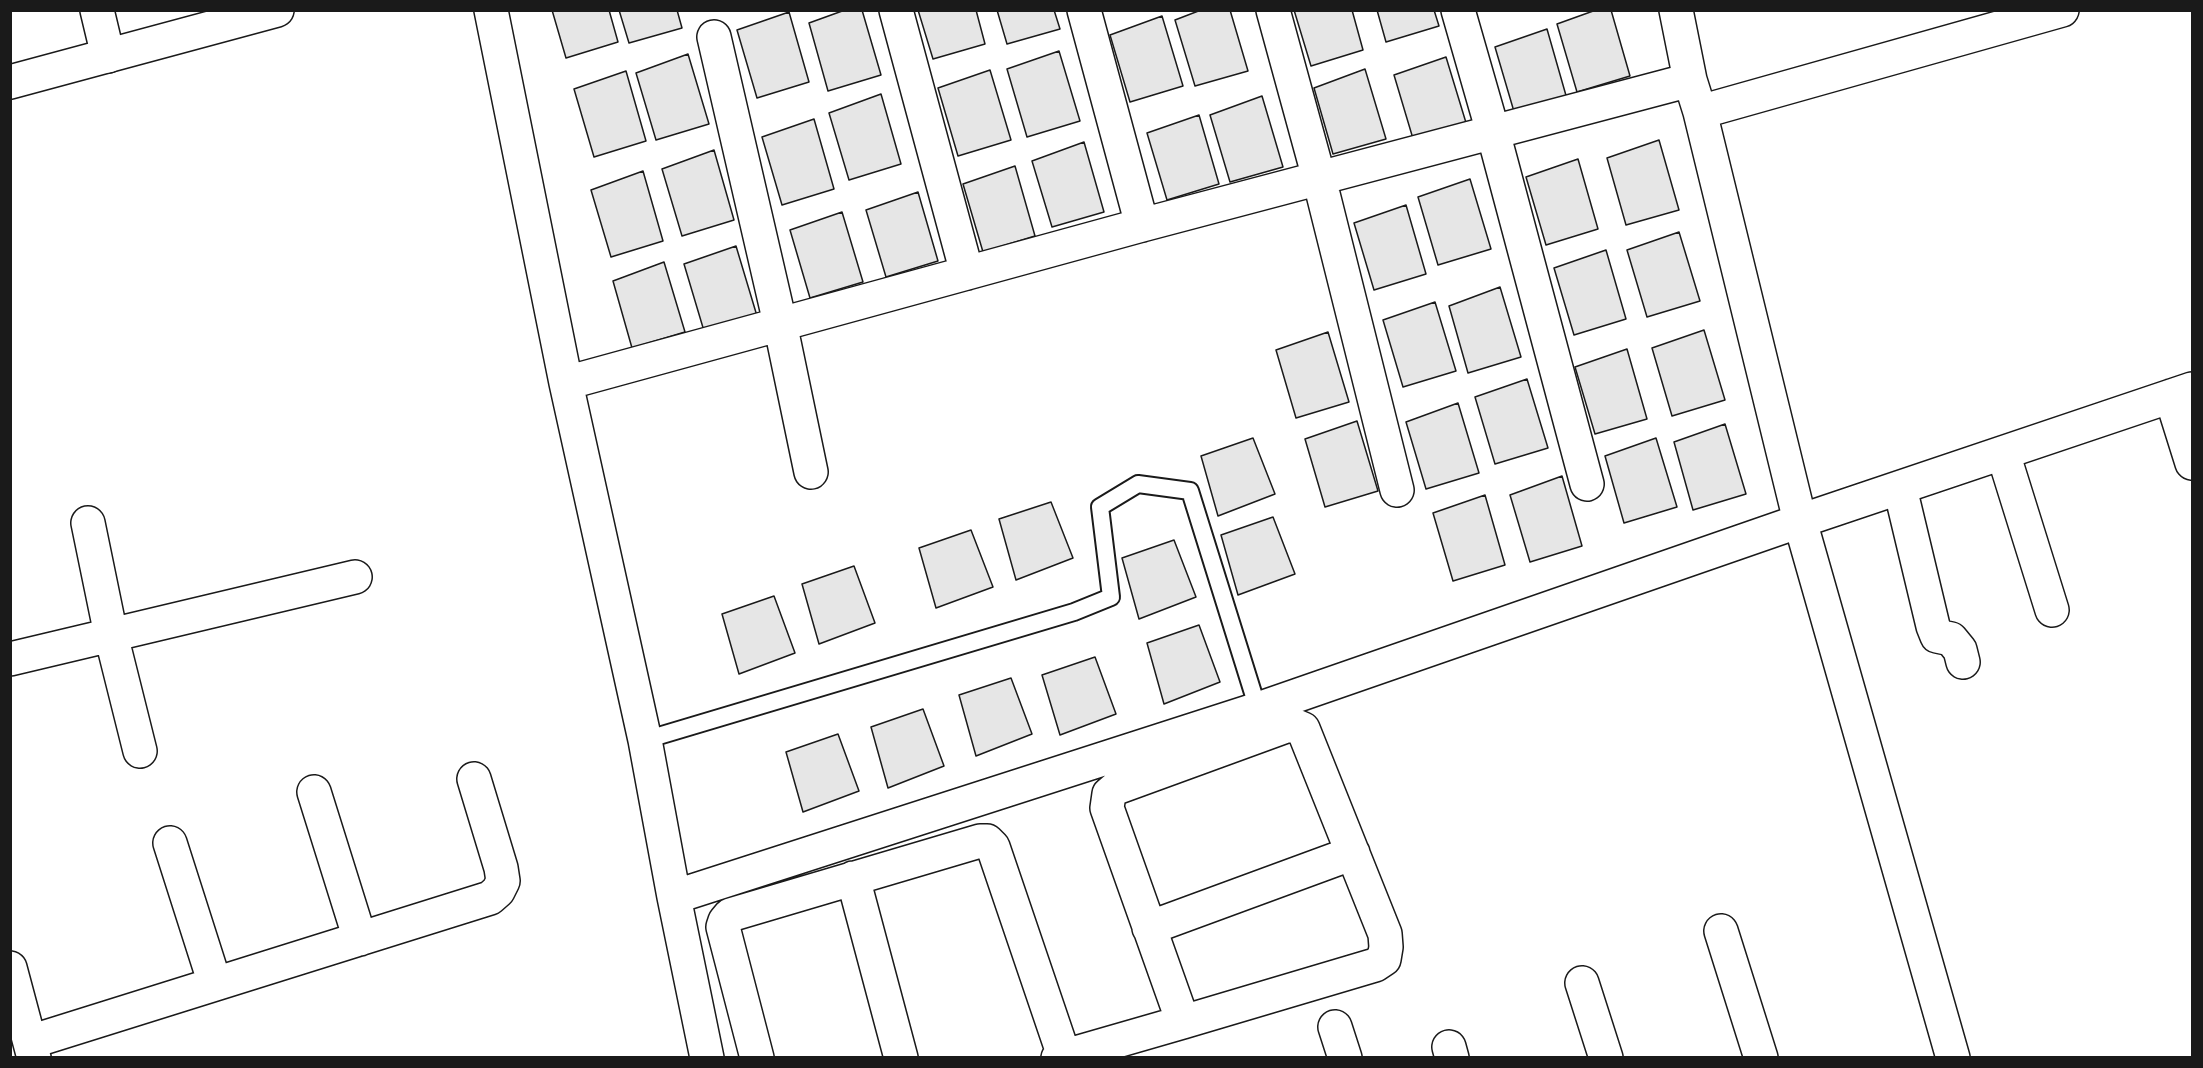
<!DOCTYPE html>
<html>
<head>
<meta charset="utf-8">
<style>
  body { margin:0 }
  #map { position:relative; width:2203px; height:1068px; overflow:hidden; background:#fff; font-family:"Asap Condensed",sans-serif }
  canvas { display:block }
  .frame { position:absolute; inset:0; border:12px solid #1a1a1a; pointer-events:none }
</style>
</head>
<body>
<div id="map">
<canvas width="2203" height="1068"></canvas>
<div class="frame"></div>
</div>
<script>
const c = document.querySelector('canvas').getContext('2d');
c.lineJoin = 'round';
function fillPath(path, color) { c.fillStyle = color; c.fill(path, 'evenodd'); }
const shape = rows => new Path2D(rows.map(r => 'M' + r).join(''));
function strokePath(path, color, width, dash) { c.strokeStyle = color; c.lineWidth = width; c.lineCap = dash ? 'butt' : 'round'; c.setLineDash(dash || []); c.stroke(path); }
const building = shape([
  [552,10,609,10,618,42,566,58,552,10],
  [619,10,677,10,682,28,629,43,619,10],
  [845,10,862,10,881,75,828,91,809,23,845,10],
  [918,10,976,10,985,44,933,59,918,10],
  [997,10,1054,10,1060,29,1007,44,997,10],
  [1201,10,1230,10,1248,71,1195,86,1175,20,1201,10],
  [1294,10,1352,10,1363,50,1311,66,1294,10],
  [1377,10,1434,10,1439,26,1386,42,1377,10],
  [1596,10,1611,10,1630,76,1577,92,1557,24,1596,10],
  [789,12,809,82,757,98,737,30,789,12],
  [1162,16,1183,86,1130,102,1110,35,1162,16],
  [1547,29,1567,99,1515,115,1495,47,1547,29],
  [1059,51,1080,121,1027,137,1007,69,1059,51],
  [688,54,709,124,656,140,636,73,688,54],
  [1446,57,1467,126,1414,142,1394,75,1446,57],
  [1365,69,1386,139,1333,154,1314,88,1365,69],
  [990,70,1011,140,958,156,938,88,990,70],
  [626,71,646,141,594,157,574,89,626,71],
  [881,94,901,164,849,180,829,113,881,94],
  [1262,96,1283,167,1230,182,1210,115,1262,96],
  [1199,115,1219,184,1167,200,1147,133,1199,115],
  [814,119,834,189,782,205,762,137,814,119],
  [1659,140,1679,210,1626,225,1607,158,1659,140],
  [1084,142,1104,212,1052,227,1032,161,1084,142],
  [714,150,734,220,682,236,662,169,714,150],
  [1578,159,1598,229,1546,245,1526,177,1578,159],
  [1015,166,1035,236,983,252,963,184,1015,166],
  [643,171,663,241,611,257,591,190,643,171],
  [1470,179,1491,249,1438,265,1418,197,1470,179],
  [918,192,938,261,886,277,866,210,918,192],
  [1406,205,1426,274,1374,290,1354,223,1406,205],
  [842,212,863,282,810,298,790,230,842,212],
  [1679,232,1700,301,1647,317,1627,250,1679,232],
  [736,246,757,316,704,331,684,264,736,246],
  [1606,250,1626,319,1574,335,1554,268,1606,250],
  [664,262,685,332,632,348,613,281,664,262],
  [1500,287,1521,357,1468,373,1449,306,1500,287],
  [1435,302,1456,371,1403,387,1383,320,1435,302],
  [1704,330,1725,400,1672,416,1652,348,1704,330],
  [1328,332,1349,402,1296,418,1276,350,1328,332],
  [1627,349,1647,419,1595,434,1575,367,1627,349],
  [1527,379,1548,448,1495,464,1475,397,1527,379],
  [1458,403,1479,473,1426,489,1406,422,1458,403],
  [1357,421,1378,491,1325,507,1305,439,1357,421],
  [1725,424,1746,494,1693,510,1674,442,1725,424],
  [1253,438,1275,494,1218,516,1201,456,1253,438],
  [1656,438,1677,507,1624,523,1605,456,1656,438],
  [1562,476,1582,546,1530,562,1510,495,1562,476],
  [1485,495,1505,565,1453,581,1433,513,1485,495],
  [1051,502,1073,558,1016,580,999,519,1051,502],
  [1273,517,1295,574,1238,595,1221,535,1273,517],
  [971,530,993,587,936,608,919,548,971,530],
  [1174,540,1196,597,1139,619,1122,558,1174,540],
  [854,566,875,623,819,644,802,584,854,566],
  [774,596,795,653,739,674,722,614,774,596],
  [1199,625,1220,682,1164,704,1147,643,1199,625],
  [1095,657,1116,714,1060,735,1042,675,1095,657],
  [1011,678,1032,734,976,756,959,695,1011,678],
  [923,709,944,766,888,788,871,727,923,709],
  [838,734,859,791,803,812,786,752,838,734]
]);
const service = shape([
  [645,740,1074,612,1111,597,1100,507,1138,484,1190,491,1258,709]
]);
const minor = shape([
  [97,10,108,56],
  [491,10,566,383,645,740,674,897,1258,709,1800,521,2192,389],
  [896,10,967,273],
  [1084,10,1142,225],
  [1273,10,1319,178,1397,490],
  [1458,10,1493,132,1587,484],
  [1676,10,1690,80,1700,112,1800,521,1953,1058],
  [714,37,780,323,811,472],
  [1700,112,2062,10],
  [566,383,1142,225,1690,80],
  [2171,396,2192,463],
  [2003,453,2052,610],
  [1900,488,1933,626,1937,636,1951,639,1960,650,1963,662],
  [88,523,111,635,140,751],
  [10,659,355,577],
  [314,792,360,939],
  [170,843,215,984],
  [853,878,901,1058],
  [674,897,707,1058],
  [1149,928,1353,853],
  [1721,931,1761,1058],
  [10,968,34,1058],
  [1582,983,1606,1058],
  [1335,1027,1345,1058],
  [30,1042,490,898,498,891,503,881,501,868,474,779],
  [1449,1047,1452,1058],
  [757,1058,723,927,725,921,730,915,980,841,987,841,993,847,1064,1056],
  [1058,1058,1183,1022,1375,965,1384,959,1386,947,1385,934,1303,729,1296,726,1286,726,1116,788,1109,794,1107,808,1183,1022]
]);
const tertiary = shape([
  [10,82,277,10]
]);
fillPath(building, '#e6e6e6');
strokePath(building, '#1a1a1a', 1.5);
strokePath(service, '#1a1a1a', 20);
strokePath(minor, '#1a1a1a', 36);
strokePath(tertiary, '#1a1a1a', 36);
strokePath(service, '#fff', 16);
strokePath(minor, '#fff', 33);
strokePath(tertiary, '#fff', 33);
</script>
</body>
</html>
